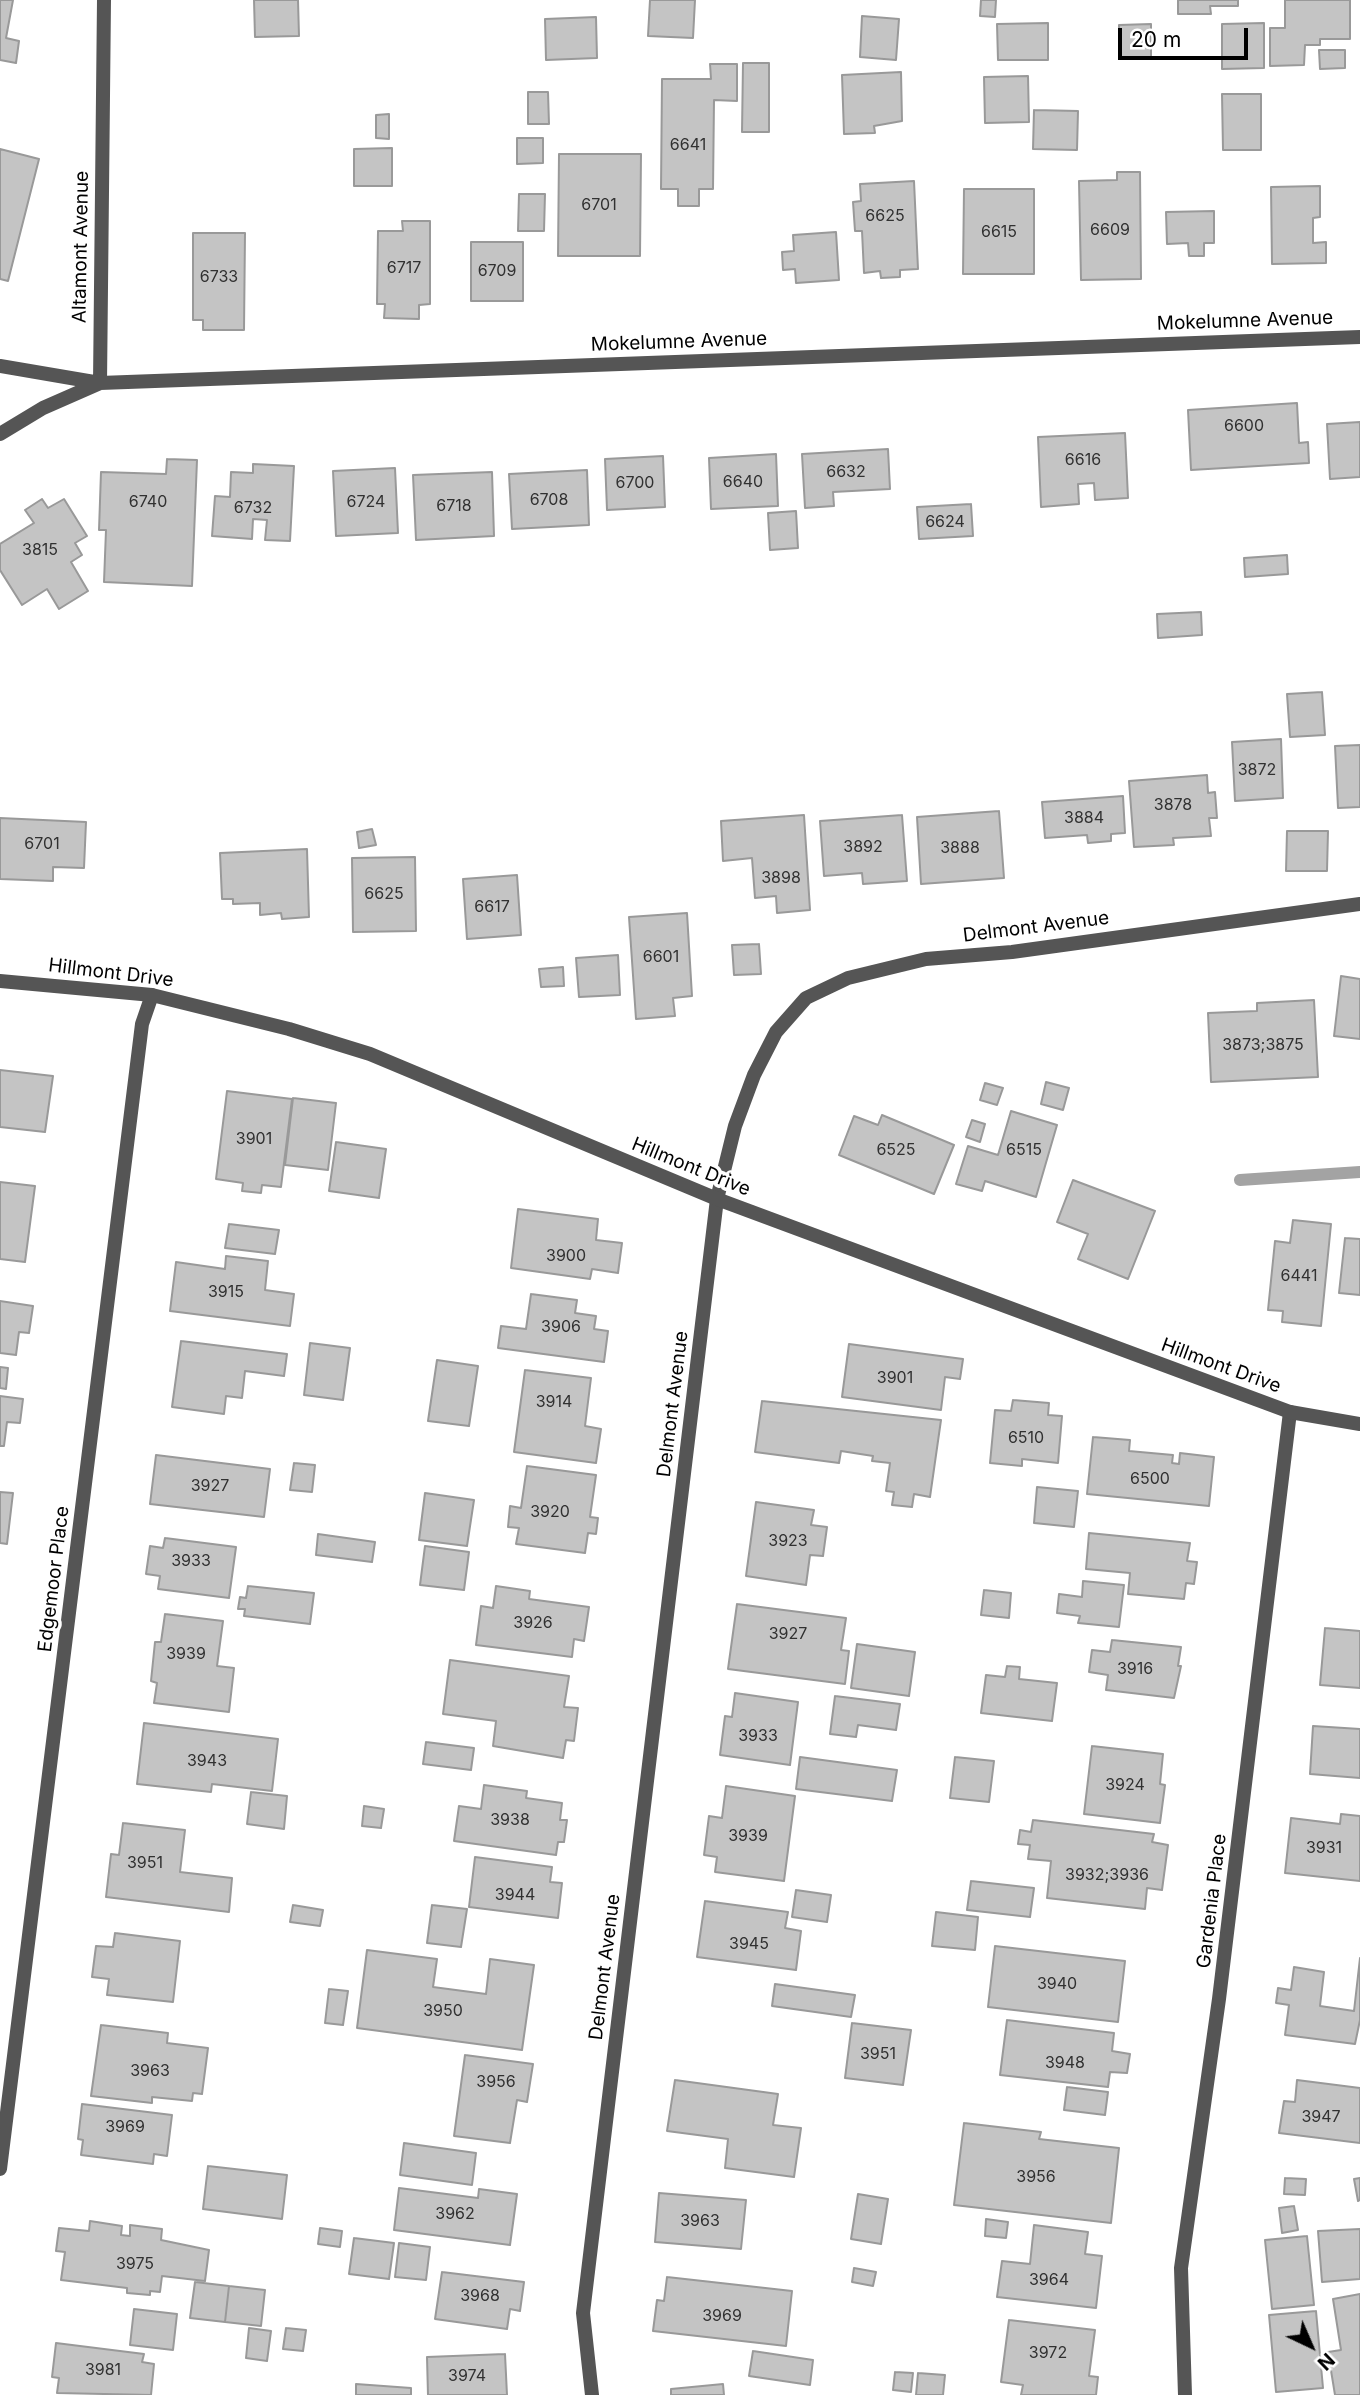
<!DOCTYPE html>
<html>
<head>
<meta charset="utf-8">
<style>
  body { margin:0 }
  #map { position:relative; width:1360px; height:2395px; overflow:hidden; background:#fff; font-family:Inter,sans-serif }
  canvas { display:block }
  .north { position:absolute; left:1276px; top:2311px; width:70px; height:70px; -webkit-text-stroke:5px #fff; paint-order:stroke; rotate:136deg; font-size:19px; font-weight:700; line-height:28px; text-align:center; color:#000 }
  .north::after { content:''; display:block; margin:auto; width:24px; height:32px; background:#000; clip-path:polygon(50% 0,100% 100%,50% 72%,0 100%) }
  .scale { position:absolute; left:1118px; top:28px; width:130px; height:32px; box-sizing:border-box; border:4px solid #000; border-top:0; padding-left:9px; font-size:21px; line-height:24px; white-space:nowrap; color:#000; -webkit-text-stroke:5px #fff; paint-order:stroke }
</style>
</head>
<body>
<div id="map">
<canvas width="1360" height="2395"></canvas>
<div class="north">N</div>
<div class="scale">20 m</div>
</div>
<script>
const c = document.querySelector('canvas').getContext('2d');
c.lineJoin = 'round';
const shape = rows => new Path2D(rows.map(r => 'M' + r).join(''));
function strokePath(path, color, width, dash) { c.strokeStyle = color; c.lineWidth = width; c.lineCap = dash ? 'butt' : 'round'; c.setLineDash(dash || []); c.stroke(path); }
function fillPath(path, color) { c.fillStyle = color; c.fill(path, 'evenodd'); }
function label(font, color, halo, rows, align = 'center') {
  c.font = font + ' Inter,sans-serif'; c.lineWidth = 7; c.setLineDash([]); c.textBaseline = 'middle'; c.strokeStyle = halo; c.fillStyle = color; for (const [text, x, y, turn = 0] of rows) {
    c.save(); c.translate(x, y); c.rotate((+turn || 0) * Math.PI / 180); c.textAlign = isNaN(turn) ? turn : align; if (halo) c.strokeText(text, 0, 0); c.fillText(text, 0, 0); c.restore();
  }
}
const stream = shape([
  [1240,1180,1360,1172]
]);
const building = shape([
  [0,0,13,0,6,38,19,41,16,63,0,60,0,0],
  [254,0,298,0,299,36,255,37,254,0],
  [650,0,695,0,693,38,648,36,650,0],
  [981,0,996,0,995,17,980,16,981,0],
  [1178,0,1238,0,1238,6,1210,6,1211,14,1178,14,1178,0],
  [1285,0,1350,0,1350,39,1320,39,1320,45,1305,45,1304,65,1270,66,1270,28,1285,28,1285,0],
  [862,16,899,19,896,60,860,57,862,16],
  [596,17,597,58,546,60,545,19,596,17],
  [1048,23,1048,60,998,60,997,24,1048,23],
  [1264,23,1264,68,1222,69,1222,24,1264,23],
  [1151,24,1151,58,1120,59,1119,25,1151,24],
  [1319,50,1345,50,1345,68,1320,69,1319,50],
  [743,63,769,63,769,132,742,132,743,63],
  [710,64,737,64,737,101,714,100,713,189,699,189,699,206,678,206,678,189,661,189,662,79,711,79,710,64],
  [901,72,902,121,874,126,875,133,844,134,842,75,901,72],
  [1028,76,1029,122,985,123,984,77,1028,76],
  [528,92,548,92,549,124,528,124,528,92],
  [1222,94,1261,94,1261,150,1223,150,1222,94],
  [1034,110,1078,111,1077,150,1033,149,1034,110],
  [389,114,389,139,376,138,376,115,389,114],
  [517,138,543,138,543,163,517,164,517,138],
  [392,148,392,186,354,186,354,149,392,148],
  [0,149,39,159,8,281,0,279,0,149],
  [559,154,641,154,640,256,558,256,559,154],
  [1117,172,1140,172,1141,279,1081,280,1079,181,1117,180,1117,172],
  [914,181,918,269,900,270,900,277,881,278,880,271,864,273,862,231,855,231,853,202,861,201,860,184,914,181],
  [1320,186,1320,217,1313,218,1313,243,1326,242,1326,263,1272,264,1271,187,1320,186],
  [964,189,1034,189,1034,274,963,274,964,189],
  [519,194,545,194,544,231,518,231,519,194],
  [1214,211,1214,243,1204,243,1204,256,1189,256,1188,243,1167,244,1166,212,1214,211],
  [402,221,430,221,430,304,419,305,419,319,384,318,385,304,377,304,378,231,403,231,402,221],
  [836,232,839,280,796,283,795,269,783,270,782,252,794,251,793,235,836,232],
  [193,233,245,233,244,330,203,330,203,320,193,320,193,233],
  [471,242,523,242,523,301,471,301,471,242],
  [1297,403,1299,443,1308,442,1309,463,1191,470,1188,410,1297,403],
  [1360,422,1360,477,1330,479,1327,424,1360,422],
  [1125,433,1128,498,1095,500,1094,483,1078,484,1079,504,1041,507,1038,437,1125,433],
  [888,449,890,489,833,492,834,506,805,508,802,454,888,449],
  [776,454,778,506,711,509,709,458,776,454],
  [663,456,665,507,607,510,605,459,663,456],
  [167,459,197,460,192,586,104,582,106,530,99,530,101,472,166,474,167,459],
  [253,464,294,466,290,541,265,540,267,520,253,519,252,539,212,536,215,496,230,497,231,472,253,473,253,464],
  [395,468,398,533,336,536,333,471,395,468],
  [587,470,589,525,512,529,509,474,587,470],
  [492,472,494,536,416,540,413,475,492,472],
  [42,499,48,508,64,499,87,536,75,543,82,555,71,562,88,591,59,609,47,589,22,605,0,570,0,544,34,523,25,510,42,499],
  [971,504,973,536,919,539,917,507,971,504],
  [796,511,798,548,770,550,768,513,796,511],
  [1287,555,1288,574,1245,577,1244,558,1287,555],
  [1201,612,1202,635,1158,638,1157,614,1201,612],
  [1322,692,1325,735,1290,737,1287,694,1322,692],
  [1281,739,1283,798,1235,801,1232,742,1281,739],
  [1360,745,1360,807,1338,808,1335,746,1360,745],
  [1207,775,1208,793,1215,792,1217,818,1209,818,1211,836,1173,838,1174,845,1134,847,1129,781,1207,775],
  [1123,796,1125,833,1111,834,1111,841,1088,843,1087,835,1045,838,1042,802,1123,796],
  [999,811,1004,878,921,884,917,817,999,811],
  [804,815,810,910,777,913,776,896,755,898,752,858,723,861,721,821,804,815],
  [902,815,907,881,863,884,862,873,824,876,820,821,902,815],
  [0,818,86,822,84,868,53,867,53,881,0,879,0,818],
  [372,829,376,845,359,848,357,832,372,829],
  [1287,831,1328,831,1327,871,1286,871,1287,831],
  [307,849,309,917,282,919,281,913,260,915,260,903,233,904,233,899,222,899,220,853,307,849],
  [415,857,416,931,353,932,352,858,415,857],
  [517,875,521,935,467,939,463,879,517,875],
  [687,913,692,996,673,998,675,1016,636,1019,629,917,687,913],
  [759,944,761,974,734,975,732,945,759,944],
  [618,955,620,995,579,997,576,958,618,955],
  [563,967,564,986,541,987,539,969,563,967],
  [1341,976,1360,979,1360,1039,1334,1036,1341,976],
  [1314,1000,1318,1077,1211,1082,1208,1013,1257,1011,1257,1003,1314,1000],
  [0,1070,53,1076,45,1132,0,1127,0,1070],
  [1046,1082,1069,1088,1063,1110,1041,1104,1046,1082],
  [985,1083,1003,1088,997,1105,980,1100,985,1083],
  [227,1091,292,1099,281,1187,262,1185,261,1193,242,1191,243,1183,216,1179,227,1091],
  [293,1098,336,1103,328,1170,285,1165,293,1098],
  [1011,1111,1057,1125,1036,1197,985,1181,982,1191,956,1184,968,1146,998,1155,1011,1111],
  [882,1115,954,1145,934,1194,839,1155,854,1116,878,1125,882,1115],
  [972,1120,985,1124,980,1142,966,1137,972,1120],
  [336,1142,386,1149,379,1198,329,1191,336,1142],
  [1073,1180,1155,1211,1128,1279,1078,1259,1088,1234,1057,1222,1073,1180],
  [0,1182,35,1186,25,1262,0,1259,0,1182],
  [518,1209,598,1219,596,1240,622,1243,618,1273,592,1269,590,1279,511,1268,518,1209],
  [1293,1220,1331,1224,1321,1326,1282,1322,1283,1311,1268,1310,1275,1241,1290,1243,1293,1220],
  [229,1224,279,1230,275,1254,225,1248,229,1224],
  [1345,1238,1360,1239,1360,1295,1339,1293,1345,1238],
  [226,1256,268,1261,265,1290,294,1294,290,1326,170,1311,176,1262,225,1269,226,1256],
  [531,1294,577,1300,575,1313,596,1316,594,1329,608,1331,604,1362,498,1348,501,1326,526,1329,531,1294],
  [0,1301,33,1306,29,1333,19,1332,16,1355,0,1353,0,1301],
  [181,1341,287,1354,284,1376,245,1371,242,1398,226,1396,224,1414,172,1407,181,1341],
  [310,1343,350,1348,343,1400,304,1395,310,1343],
  [849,1344,963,1359,960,1379,945,1377,941,1410,842,1397,849,1344],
  [437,1360,478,1366,469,1426,428,1421,437,1360],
  [0,1367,8,1368,6,1389,0,1388,0,1367],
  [525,1370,591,1378,585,1426,601,1429,596,1463,514,1452,525,1370],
  [0,1396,23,1399,20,1423,7,1422,4,1446,0,1446,0,1396],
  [1013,1400,1049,1403,1048,1415,1062,1416,1058,1463,1022,1459,1022,1466,990,1463,995,1410,1011,1411,1013,1400],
  [762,1401,941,1420,930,1497,914,1494,912,1507,892,1505,894,1492,886,1491,890,1463,872,1461,873,1456,841,1451,839,1463,755,1452,762,1401],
  [1093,1437,1130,1440,1129,1451,1173,1455,1172,1463,1179,1464,1180,1453,1214,1457,1209,1506,1087,1494,1093,1437],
  [156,1455,270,1469,264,1517,150,1504,156,1455],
  [294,1463,315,1465,312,1492,290,1490,294,1463],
  [527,1466,596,1475,590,1517,598,1518,596,1534,588,1533,585,1553,516,1544,519,1528,508,1527,510,1506,521,1508,527,1466],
  [1037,1487,1078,1491,1074,1527,1034,1523,1037,1487],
  [0,1492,13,1493,7,1544,0,1543,0,1492],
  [425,1493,474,1500,467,1546,419,1540,425,1493],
  [756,1502,814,1510,811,1525,827,1527,823,1556,810,1555,806,1585,746,1576,756,1502],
  [1089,1533,1190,1543,1187,1561,1197,1562,1194,1584,1186,1583,1184,1599,1128,1594,1130,1573,1086,1569,1089,1533],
  [318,1534,375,1542,372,1562,316,1555,318,1534],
  [165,1538,236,1547,229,1598,158,1589,160,1576,146,1574,150,1546,163,1548,165,1538],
  [425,1546,469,1552,464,1590,420,1585,425,1546],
  [1083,1581,1124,1585,1119,1627,1078,1623,1080,1616,1057,1613,1059,1594,1082,1597,1083,1581],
  [248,1586,314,1593,310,1624,244,1616,245,1609,238,1609,240,1597,246,1598,248,1586],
  [496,1586,530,1591,529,1599,589,1607,584,1641,574,1639,572,1657,476,1645,481,1606,493,1608,496,1586],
  [984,1590,1011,1593,1009,1618,981,1615,984,1590],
  [737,1604,846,1618,841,1650,849,1651,845,1684,728,1669,737,1604],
  [165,1614,223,1621,217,1666,234,1668,229,1712,154,1703,157,1683,151,1681,155,1642,161,1642,165,1614],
  [1325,1628,1360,1631,1360,1688,1320,1685,1325,1628],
  [1112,1640,1181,1647,1178,1666,1181,1666,1174,1698,1106,1690,1108,1675,1089,1672,1092,1650,1110,1652,1112,1640],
  [857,1644,915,1652,909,1696,851,1688,857,1644],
  [450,1660,569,1676,564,1707,578,1708,574,1741,566,1740,563,1758,493,1746,496,1721,443,1714,450,1660],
  [1007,1666,1020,1667,1019,1679,1057,1683,1052,1721,981,1713,986,1675,1005,1677,1007,1666],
  [735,1693,798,1702,790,1765,720,1755,725,1716,732,1717,735,1693],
  [835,1696,900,1704,896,1730,858,1725,856,1737,830,1734,835,1696],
  [144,1723,278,1739,272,1791,212,1784,211,1792,137,1784,144,1723],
  [1313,1726,1360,1729,1360,1778,1310,1774,1313,1726],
  [426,1742,474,1748,471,1770,423,1764,426,1742],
  [1092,1746,1163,1754,1160,1784,1165,1785,1160,1823,1084,1814,1092,1746],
  [800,1757,897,1770,892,1801,796,1789,800,1757],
  [955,1757,994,1761,989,1802,950,1798,955,1757],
  [484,1785,527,1791,526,1798,562,1803,560,1820,567,1820,564,1842,558,1842,556,1855,454,1841,459,1806,481,1809,484,1785],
  [726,1786,795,1796,784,1881,715,1872,717,1857,704,1855,709,1816,722,1818,726,1786],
  [251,1792,287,1796,284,1829,247,1824,251,1792],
  [364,1806,384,1809,381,1828,362,1826,364,1806],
  [1341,1814,1360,1816,1360,1881,1285,1873,1291,1818,1340,1824,1341,1814],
  [1033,1820,1154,1834,1152,1842,1168,1845,1162,1890,1147,1888,1145,1909,1047,1898,1051,1861,1028,1859,1030,1845,1018,1844,1020,1830,1031,1832,1033,1820],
  [123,1823,185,1830,180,1872,232,1878,229,1912,106,1897,111,1854,119,1855,123,1823],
  [475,1857,552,1867,550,1882,562,1883,558,1918,469,1907,475,1857],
  [971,1881,1034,1888,1030,1917,967,1910,971,1881],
  [796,1890,831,1895,827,1922,792,1917,796,1890],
  [705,1901,788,1912,785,1928,801,1931,796,1970,697,1957,705,1901],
  [293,1905,323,1910,320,1926,290,1922,293,1905],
  [432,1905,467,1909,461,1947,427,1943,432,1905],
  [936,1912,978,1917,975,1950,932,1946,936,1912],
  [115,1933,180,1941,173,2002,107,1995,109,1979,92,1977,96,1946,113,1947,115,1933],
  [995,1946,1125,1961,1118,2022,988,2007,995,1946],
  [367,1950,437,1959,433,1987,486,1994,490,1959,534,1965,522,2050,357,2028,367,1950],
  [1360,1958,1360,2020,1355,2044,1285,2035,1289,2005,1276,2003,1278,1988,1291,1990,1294,1967,1324,1972,1320,2006,1354,2011,1360,1958],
  [775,1984,855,1995,851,2017,772,2006,775,1984],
  [329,1989,348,1991,343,2025,325,2023,329,1989],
  [1007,2020,1114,2033,1112,2051,1130,2054,1127,2073,1110,2072,1108,2087,1000,2075,1007,2020],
  [852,2023,911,2030,903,2085,845,2078,852,2023],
  [101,2025,168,2033,167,2043,208,2048,202,2094,193,2093,192,2101,152,2097,152,2103,91,2096,101,2025],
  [465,2055,533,2064,527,2102,517,2100,510,2143,454,2136,465,2055],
  [675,2080,778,2094,773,2125,801,2128,794,2177,725,2168,728,2139,667,2131,675,2080],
  [1297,2080,1360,2088,1360,2143,1279,2133,1284,2101,1295,2102,1297,2080],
  [1067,2087,1108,2092,1105,2115,1064,2110,1067,2087],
  [82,2104,172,2115,167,2156,154,2154,153,2164,81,2155,83,2140,78,2139,82,2104],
  [964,2123,1041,2132,1039,2139,1119,2148,1111,2223,954,2205,964,2123],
  [404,2143,476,2153,472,2185,400,2175,404,2143],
  [208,2166,287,2175,282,2219,203,2209,208,2166],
  [1285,2178,1306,2179,1305,2195,1284,2194,1285,2178],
  [1360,2178,1360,2200,1358,2201,1354,2179,1360,2178],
  [399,2188,478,2198,479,2189,517,2194,510,2245,394,2230,399,2188],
  [659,2193,746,2200,741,2249,655,2242,659,2193],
  [858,2194,888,2199,881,2244,851,2239,858,2194],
  [1294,2206,1298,2230,1282,2233,1279,2208,1294,2206],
  [986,2219,1008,2222,1006,2238,985,2236,986,2219],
  [90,2221,122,2226,121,2235,130,2236,130,2225,162,2229,161,2240,209,2250,205,2281,162,2276,160,2292,150,2291,150,2295,127,2293,127,2288,61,2280,65,2252,56,2251,59,2228,89,2231,90,2221],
  [1034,2225,1088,2232,1085,2254,1102,2256,1096,2308,997,2297,1002,2261,1030,2264,1034,2225],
  [320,2228,342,2231,340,2247,318,2244,320,2228],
  [1360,2229,1360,2279,1322,2282,1318,2231,1360,2229],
  [1307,2236,1314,2305,1272,2309,1265,2240,1307,2236],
  [354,2238,394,2243,389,2279,349,2274,354,2238],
  [399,2243,430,2247,426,2280,395,2277,399,2243],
  [854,2268,876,2272,873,2286,852,2282,854,2268],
  [442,2272,524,2282,520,2311,510,2309,507,2329,435,2319,442,2272],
  [667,2277,792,2291,786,2346,653,2331,657,2300,664,2301,667,2277],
  [195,2282,229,2286,225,2322,190,2318,195,2282],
  [229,2286,265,2290,261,2326,225,2322,229,2286],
  [1360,2294,1360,2395,1335,2395,1328,2352,1341,2350,1333,2299,1360,2294],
  [134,2309,177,2314,173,2350,130,2345,134,2309],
  [1316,2311,1323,2388,1276,2392,1269,2315,1316,2311],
  [1009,2320,1095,2330,1089,2376,1098,2377,1096,2395,1021,2395,1023,2385,1001,2382,1009,2320],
  [249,2328,271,2331,267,2361,246,2358,249,2328],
  [286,2328,306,2330,303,2351,283,2349,286,2328],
  [56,2343,144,2354,142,2362,154,2364,151,2395,57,2393,59,2378,52,2377,56,2343],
  [753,2351,813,2360,810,2385,749,2376,753,2351],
  [505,2354,507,2395,428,2395,427,2357,505,2354],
  [895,2372,913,2373,911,2392,893,2390,895,2372],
  [918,2373,945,2375,943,2395,916,2395,918,2373],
  [356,2384,411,2388,411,2395,356,2395,356,2384],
  [723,2384,724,2395,671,2395,671,2389,723,2384]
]);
const minor = shape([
  [0,366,100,383,1360,337],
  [0,434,43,408,100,383,104,0],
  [0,2169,142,1024,152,995],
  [592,2395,583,2313,717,1199,735,1126,754,1075,776,1032,806,998,848,978,926,959,1012,952,1360,904],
  [1185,2395,1181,2268,1219,1999,1290,1412]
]);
const tertiary = shape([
  [0,981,152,995,289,1029,370,1054,717,1199,1290,1412,1360,1424]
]);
const numberNames = [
  ["6641",688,145],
  ["6701",599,205],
  ["6625",885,216],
  ["6609",1110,230],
  ["6615",999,232],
  ["6717",404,268],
  ["6709",497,271],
  ["6733",219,277],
  ["6600",1244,426],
  ["6616",1083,460],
  ["6632",846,472],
  ["6640",743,482],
  ["6700",635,483],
  ["6708",549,500],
  ["6740",148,502],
  ["6724",366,502],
  ["6718",454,506],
  ["6732",253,508],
  ["6624",945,522],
  ["3815",40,550],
  ["3872",1257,770],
  ["3878",1173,805],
  ["3884",1084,818],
  ["6701",42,844],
  ["3892",863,847],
  ["3888",960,848],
  ["3898",781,878],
  ["6625",384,894],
  ["6617",492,907],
  ["6601",661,957],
  ["3873;3875",1263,1045],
  ["3901",254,1139],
  ["6525",896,1150],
  ["6515",1024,1150],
  ["3900",566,1256],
  ["6441",1299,1276],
  ["3915",226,1292],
  ["3906",561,1327],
  ["3901",895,1378],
  ["3914",554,1402],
  ["6510",1026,1438],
  ["6500",1150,1479],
  ["3927",210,1486],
  ["3920",550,1512],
  ["3923",788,1541],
  ["3933",191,1561],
  ["3926",533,1623],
  ["3927",788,1634],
  ["3939",186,1654],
  ["3916",1135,1669],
  ["3933",758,1736],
  ["3943",207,1761],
  ["3924",1125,1785],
  ["3938",510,1820],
  ["3939",748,1836],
  ["3931",1324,1848],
  ["3951",145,1863],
  ["3932;3936",1107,1875],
  ["3944",515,1895],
  ["3945",749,1944],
  ["3940",1057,1984],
  ["3950",443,2011],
  ["3951",878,2054],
  ["3948",1065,2063],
  ["3963",150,2071],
  ["3956",496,2082],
  ["3947",1321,2117],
  ["3969",125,2127],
  ["3956",1036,2177],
  ["3962",455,2214],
  ["3963",700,2221],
  ["3975",135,2264],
  ["3964",1049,2280],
  ["3968",480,2296],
  ["3969",722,2316],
  ["3972",1048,2353],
  ["3981",103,2370],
  ["3974",467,2376]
];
const streetNames = [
  ["Altamont Avenue",81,247,-89],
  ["Mokelumne Avenue",1245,321,-2],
  ["Mokelumne Avenue",679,342,-2],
  ["Delmont Avenue",1036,927,-7],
  ["Hillmont Drive",111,973,7],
  ["Hillmont Drive",691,1167,22],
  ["Hillmont Drive",1221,1366,20],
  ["Delmont Avenue",673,1404,-83],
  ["Edgemoor Place",54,1579,-83],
  ["Gardenia Place",1212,1901,-83],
  ["Delmont Avenue",605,1967,-83]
];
strokePath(stream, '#a3a3a3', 12);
fillPath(building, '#c4c4c4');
strokePath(building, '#999', 2);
strokePath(minor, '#555', 14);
strokePath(tertiary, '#555', 14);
label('16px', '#313131', null, numberNames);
label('19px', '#000', '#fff', streetNames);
</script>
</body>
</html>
